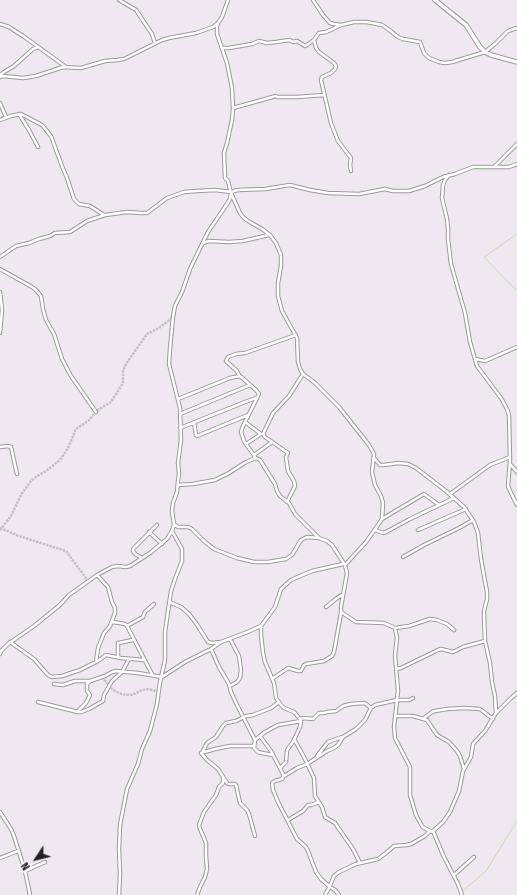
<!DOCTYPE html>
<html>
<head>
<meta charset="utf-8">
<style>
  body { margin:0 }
  #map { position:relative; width:517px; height:895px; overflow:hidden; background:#f0e8f1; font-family:"Fira Sans Condensed",sans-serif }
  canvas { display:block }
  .north { position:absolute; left:16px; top:839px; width:40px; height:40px; -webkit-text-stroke:3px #fff; paint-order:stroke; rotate:235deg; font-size:11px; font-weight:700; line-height:16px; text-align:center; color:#212121 }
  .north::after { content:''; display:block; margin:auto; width:14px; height:18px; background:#212121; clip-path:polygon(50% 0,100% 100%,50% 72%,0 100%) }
</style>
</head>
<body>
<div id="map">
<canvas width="517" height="895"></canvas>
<div class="north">N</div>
</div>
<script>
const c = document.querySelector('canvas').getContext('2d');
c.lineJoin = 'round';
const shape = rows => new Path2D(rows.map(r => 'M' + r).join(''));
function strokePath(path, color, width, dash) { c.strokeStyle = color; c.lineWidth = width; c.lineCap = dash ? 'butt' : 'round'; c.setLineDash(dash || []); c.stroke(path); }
const stream = shape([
  [517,234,484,257,517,291],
  [458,895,486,871,517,821]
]);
const minorTunnel = shape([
  [0,528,19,536,66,551,88,581],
  [0,530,11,516,21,495,31,481,37,476,46,471,60,460,68,448,76,429,88,421,98,410,111,402,123,383,123,371,126,364,147,334,159,328,173,317],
  [102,677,113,690,121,694,132,695,142,690,149,689,159,692]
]);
const minor = shape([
  [119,0,136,10,152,34,155,43],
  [313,0,323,15,330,23,334,24,341,25,354,22,367,22,382,25,388,29,398,37,403,39,420,42,424,53,429,58,439,62,445,63,452,62,485,52,496,43,508,31,517,28],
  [218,23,217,26,217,34,227,63,232,88,233,109,232,120,227,143,224,153,225,178,228,181,231,193,230,199,227,204,208,232,190,269,182,292,175,306,173,317,170,349,169,364,180,408,181,440,178,463,179,474,178,481,177,492,173,503,172,511,174,524,178,527,188,527,192,529,205,542,214,549,237,558,254,562,268,562,286,559,292,555,301,540,307,537,319,538,327,541,332,545,345,565,347,573,341,607,341,612,356,622,384,623,395,628,397,638,395,655,398,691,394,727,395,738,410,767,410,795,416,815,422,826,424,828,433,832],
  [0,24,9,27,23,36,66,67],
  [314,40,316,48,319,52,334,63,336,66,335,69,331,73,322,77,321,80,331,123,338,141,351,158,350,165,351,171],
  [222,48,229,48,252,44,259,41,267,43,276,42,290,40,293,42,297,41,305,46,307,45,314,40,319,33,326,32,341,25],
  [0,75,4,72,14,66,33,49,38,47],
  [0,77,3,76,23,78,36,76,63,67,81,68,105,61,117,60,124,59,162,40,169,38,196,33,213,27,218,23,222,17,228,0],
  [277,97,297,97,324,95],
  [0,103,6,117],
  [233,108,276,96],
  [19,114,29,130,38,147],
  [0,120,11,116,21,114,42,125,51,136,62,166,67,178,74,199,79,204,90,206,104,215],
  [494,167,517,144],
  [449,175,445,180,443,185,442,198,447,219,448,228,448,239,451,264,465,313,470,342,477,366,501,398,507,409,509,415,510,461,508,486,511,493,517,505],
  [231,193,240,213,243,217,248,221,262,229,270,235,276,243,281,255,281,266,278,283,278,296,282,311,297,338,298,362,300,369,303,374,315,383,339,407,369,445,374,454,372,472,375,485,381,496,383,503,382,519,378,525,366,542,345,565],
  [231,193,234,191,238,190,265,189,290,185,310,190,328,193,359,194,385,189,393,191,409,191,425,186,443,177,455,174,473,167,509,167,517,164],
  [203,243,209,241,229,242,243,241,269,235],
  [0,257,16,246,29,243,39,239,50,236,55,233,70,232,87,221,105,215,127,212,141,213,147,213,167,198,184,192,197,191,215,190,231,192],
  [0,269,32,287,36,290,41,296,43,309,46,320,54,334,62,359,71,376,96,412],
  [0,292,2,310,0,333],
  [475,359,485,361,517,347],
  [239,375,237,371,226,361,228,357,236,354,245,353,296,335],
  [178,399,230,378,240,376,256,390,259,394,243,426,241,432,244,441,248,447,254,455,255,458],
  [180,414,250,385],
  [194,422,196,435,197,436,248,415],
  [245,422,261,434],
  [180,428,245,402,256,398],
  [246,444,261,434],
  [0,447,8,446,11,447,17,474],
  [254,455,272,442],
  [374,458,380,465,384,465,398,463,408,464,416,468,446,491,464,507,474,522,478,533,481,559,487,592,487,599,484,611,484,616,485,641,490,663,492,682,495,696,496,713],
  [510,464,517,472],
  [178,485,193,484,215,480,229,473,246,462,256,458,260,460,275,484,277,491,280,496,289,503,295,514,319,538],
  [450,494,490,465,510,457],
  [287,502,295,486,294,481,288,471,286,457,288,453,265,437,263,434,273,413,289,396,303,374],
  [382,519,424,494,439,505],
  [375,530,383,533,386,532,410,519,454,498],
  [418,530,466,509],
  [149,532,162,544],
  [403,557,424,545,459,528,473,520],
  [142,558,135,554,133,551,133,549,157,525],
  [169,602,181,607,189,614,196,623,208,642,212,643,220,642],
  [326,607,337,598,342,595],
  [112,622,120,623,125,624,127,626,152,674],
  [127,626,143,617,145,612,154,604],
  [261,626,261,635,263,653,265,662,274,683,276,698,281,705,284,708,294,712,300,719,301,721,300,727,293,742,287,750,286,762,280,768],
  [395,628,409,626,430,619,437,620,447,624,454,630],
  [230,639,239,656,241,670,240,678,237,682,230,686],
  [10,642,34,659,48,675,52,677,62,676,80,670,98,661,106,655,121,658,144,660],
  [211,649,219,667,229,684,231,692,237,705,255,740,254,748,258,752,262,753,273,755],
  [0,654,1,651,8,644,34,626,60,605,69,595,97,575,112,567,118,566,126,567,130,566,150,553,167,539,172,531,174,525],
  [118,657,118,643,133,640],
  [96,662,98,648,104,633,110,626,115,613,115,608,112,602,108,587,97,575],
  [396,669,401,668,438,650,441,649,453,652,463,647,485,641],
  [272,679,288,668,298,671,301,671,304,665,306,664,324,661,332,656,334,652,341,613],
  [54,684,63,685,75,681,90,681,105,676,112,672,116,671,138,673,162,677,185,662,211,649,221,642,245,633,261,626,275,607,281,589,291,580,312,571,343,564],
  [38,702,78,712,81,712,89,709,103,701,104,695,112,681,122,672,129,659],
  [78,711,86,703,90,695,87,691,87,684,90,681],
  [395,716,413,716,427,720,437,735,449,742,457,751,460,756,464,769],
  [424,718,432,712,435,711,447,709,464,708,480,709,493,719],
  [300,719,303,718,313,719,319,713,324,713,327,712,336,711,343,706,351,704,364,703,366,704,371,708],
  [260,736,271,751,284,776,282,779,275,781,272,783,273,790,278,802,297,839,306,847,308,851,316,872,321,879,330,887,335,890,339,895],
  [294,739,304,757,314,778,315,796,322,807,325,817,335,823,337,826,353,849,360,863],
  [255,740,265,732,278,725,301,721],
  [254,746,230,746,215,749,201,753,207,760,218,769,227,783,229,784,235,784,236,785,240,803,247,810,249,814,255,836],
  [203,751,207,743,216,737,223,726,226,723,236,721,246,716,253,715,271,708,279,702],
  [317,756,328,742,342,737],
  [284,776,297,768,307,764,327,751,334,748,338,745,343,737,356,729,365,720,371,708,375,705,397,700,409,700,413,698],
  [0,812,11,829,14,836,25,871,30,895],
  [288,820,303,811,308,805,311,805,319,802],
  [0,858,18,851],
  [25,871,45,862],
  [454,875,474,857],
  [119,895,120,874,119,849,120,825,127,789,138,764,142,749,150,731,157,704,160,682,165,660,165,632,171,591,175,579,182,561,182,549,172,531],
  [197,895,200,887,205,877,207,869,206,856,206,843,204,838,200,829,199,825,204,812,216,795,219,787,223,783,223,778],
  [325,895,329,888,334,876,339,872,356,864,378,859,386,853,394,846,407,845,411,844,425,836,430,831],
  [462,895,458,884,444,857,433,831,443,822,450,812,459,791,463,771,471,757,473,744,485,731,496,713,511,698,517,693]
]);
const tertiary = shape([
  [435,0,466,25,480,47,485,52,491,55,517,62]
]);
strokePath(stream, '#c4dcaa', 1);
strokePath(minorTunnel, '#c7c0c7', 2.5, [2.5, 1]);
strokePath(minor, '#9b9b9b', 4.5);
strokePath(tertiary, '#9b9b9b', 5.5);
strokePath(minor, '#fff', 2.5);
strokePath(tertiary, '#fff', 3.5);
</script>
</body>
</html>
